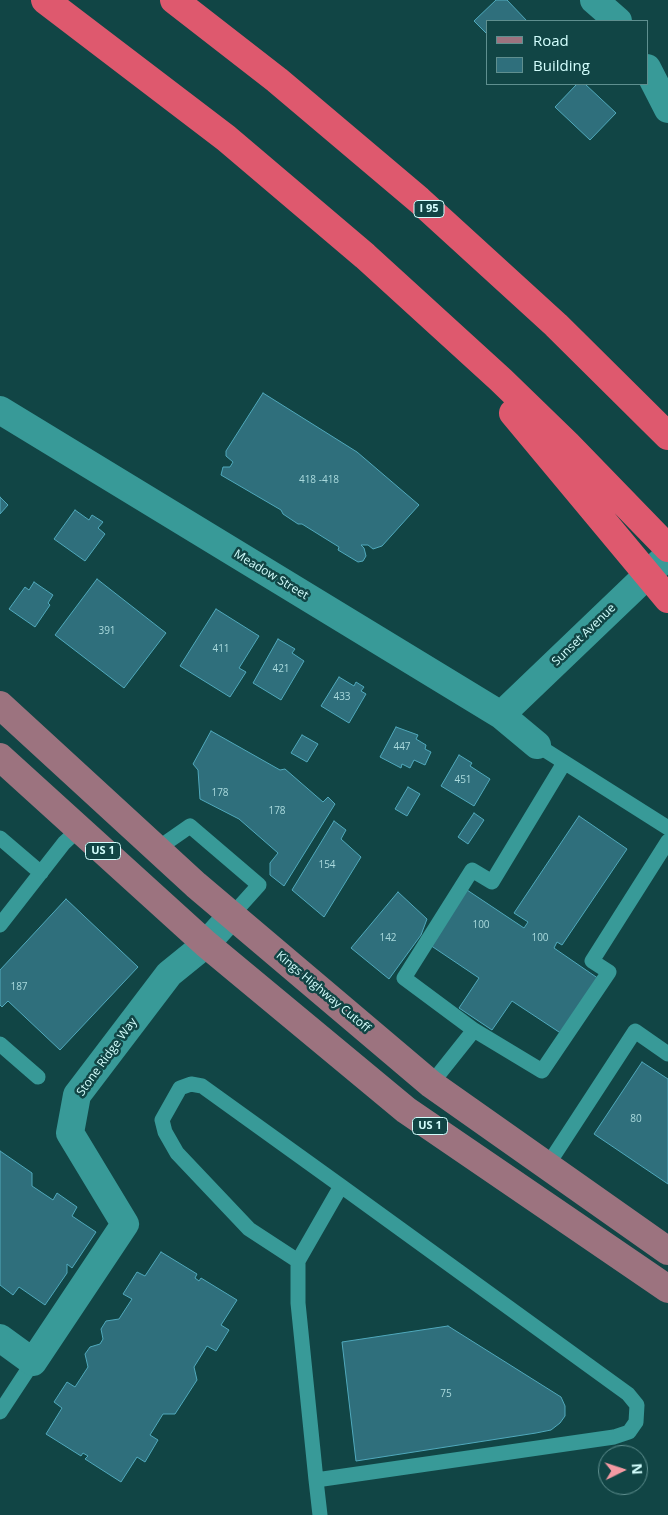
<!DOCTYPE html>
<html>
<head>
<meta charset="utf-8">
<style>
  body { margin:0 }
  #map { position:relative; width:668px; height:1515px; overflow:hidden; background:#114545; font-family:"Open Sans",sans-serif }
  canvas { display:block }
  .legend { position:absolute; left:486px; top:20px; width:162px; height:65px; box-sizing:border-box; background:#114545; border:1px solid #5f8f8f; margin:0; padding:6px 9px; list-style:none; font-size:15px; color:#d3fefd }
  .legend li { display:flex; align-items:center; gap:10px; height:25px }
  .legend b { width:25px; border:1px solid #5f8f8f }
  .north { position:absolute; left:598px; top:1445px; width:50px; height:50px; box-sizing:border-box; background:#114545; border:1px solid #5f8f8f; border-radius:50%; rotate:86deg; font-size:14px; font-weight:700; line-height:20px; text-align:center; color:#d3fefd }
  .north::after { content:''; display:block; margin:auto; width:18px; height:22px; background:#f49aa3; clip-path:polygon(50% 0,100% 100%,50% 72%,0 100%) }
</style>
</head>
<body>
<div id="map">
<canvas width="668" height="1515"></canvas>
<ul class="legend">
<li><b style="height:6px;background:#9c737f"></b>Road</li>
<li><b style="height:14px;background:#2f6f7c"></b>Building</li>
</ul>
<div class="north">N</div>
</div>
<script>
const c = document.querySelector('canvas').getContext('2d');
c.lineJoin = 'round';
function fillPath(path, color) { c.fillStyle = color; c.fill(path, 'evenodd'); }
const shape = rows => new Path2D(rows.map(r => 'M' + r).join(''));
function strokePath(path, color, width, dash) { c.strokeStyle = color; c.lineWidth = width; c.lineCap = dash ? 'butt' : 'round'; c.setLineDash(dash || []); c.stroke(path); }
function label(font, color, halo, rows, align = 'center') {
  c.font = font + ' "Open Sans",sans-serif'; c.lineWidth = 5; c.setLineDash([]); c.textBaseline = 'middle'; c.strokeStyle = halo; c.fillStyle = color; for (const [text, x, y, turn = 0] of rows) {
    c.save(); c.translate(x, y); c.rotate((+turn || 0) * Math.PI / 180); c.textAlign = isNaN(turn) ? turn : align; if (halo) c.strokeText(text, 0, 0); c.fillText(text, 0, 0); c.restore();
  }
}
const building = shape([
  [496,0,507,0,527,21,487,21,487,34,474,21,496,0],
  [577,84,585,84,616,113,590,140,555,107,577,84],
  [263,393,357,452,419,505,382,546,373,549,368,545,361,545,364,548,366,556,363,561,358,562,338,550,339,547,302,524,298,524,283,514,281,510,221,475,223,467,230,467,233,462,226,456,226,451,263,393],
  [0,497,8,505,0,514,0,497],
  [75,510,89,520,92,515,103,522,98,528,105,534,85,561,54,539,75,510],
  [97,579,166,633,124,688,55,635,97,579],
  [34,582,53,595,48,603,50,605,35,627,9,609,25,587,29,590,34,582],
  [216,609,259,636,239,668,246,672,230,697,180,666,216,609],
  [278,639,295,649,292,653,304,661,281,700,253,683,278,639],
  [339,677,354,686,356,682,364,687,361,691,366,694,349,723,321,706,339,677],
  [396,727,418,735,416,739,426,745,425,749,431,752,425,765,414,760,410,768,402,764,401,768,380,757,396,727],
  [211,731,280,770,285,769,323,802,328,797,335,804,284,886,270,875,270,863,278,853,239,819,200,799,198,770,193,764,211,731],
  [302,735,318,744,307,762,291,753,302,735],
  [459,755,472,763,470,766,490,779,474,806,441,786,459,755],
  [408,787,420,794,407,816,395,809,408,787],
  [474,813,484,820,468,844,458,837,474,813],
  [579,816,627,849,562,945,557,942,554,948,599,979,562,1034,512,1001,492,1030,459,1008,479,978,430,945,467,890,524,928,528,922,514,913,579,816],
  [334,821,346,830,341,839,361,857,324,917,292,890,334,821],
  [398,892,427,919,421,935,389,979,351,948,398,892],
  [66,899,138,967,60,1050,8,1001,2,1007,0,1005,0,970,66,899],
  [642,1062,668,1079,668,1184,594,1134,642,1062],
  [0,1151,32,1173,32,1186,53,1200,57,1193,77,1207,72,1216,96,1232,72,1268,67,1264,67,1273,45,1305,19,1287,13,1295,0,1285,0,1151],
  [161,1252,197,1274,195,1278,199,1281,201,1278,237,1300,221,1325,229,1330,216,1351,207,1346,194,1367,197,1380,175,1414,163,1414,150,1435,158,1440,145,1462,137,1457,121,1482,85,1459,88,1456,83,1453,81,1456,46,1434,62,1408,54,1402,67,1382,75,1387,88,1367,85,1354,90,1347,100,1344,103,1339,101,1329,106,1321,119,1319,132,1299,123,1294,137,1272,145,1276,161,1252],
  [448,1326,561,1397,565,1406,565,1416,560,1423,551,1430,536,1433,356,1461,342,1342,448,1326]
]);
const service = shape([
  [537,745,668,828],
  [564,763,492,882,472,870,404,978,474,1030,542,1071,609,972,592,961,668,841],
  [0,838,41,873],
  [157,849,190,826,259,885,232,915],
  [0,925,64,843,79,829],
  [0,1044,38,1077],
  [431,1084,474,1030],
  [547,1166,635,1031,668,1054],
  [298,1261,249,1229,177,1153,165,1132,162,1120,180,1088,191,1084,202,1086,341,1186,628,1394,637,1405,636,1422,629,1432,614,1437,316,1480,298,1303,298,1261,341,1186],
  [0,1412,33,1362],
  [316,1480,320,1515]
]);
const minor = shape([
  [594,0,618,21],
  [647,68,668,109],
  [0,410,501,715,537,745],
  [501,715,668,555],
  [0,1338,33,1362,125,1224,70,1133,77,1095,169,974,206,944,232,915]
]);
const primary = shape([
  [0,705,196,885,431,1084,668,1251],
  [0,757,206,944,406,1110,668,1289]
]);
const motorway = shape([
  [45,0,226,138,365,256,501,380,567,444,668,548],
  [174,0,277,80,419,200,556,325,668,436],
  [513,413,668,599]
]);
const numberNames = [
  ["418 -418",319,480],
  ["391",107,631],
  ["411",221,649],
  ["421",281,669],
  ["433",342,697],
  ["447",402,747],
  ["451",463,780],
  ["178",220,793],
  ["178",277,811],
  ["154",327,865],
  ["100",481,925],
  ["142",388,938],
  ["100",540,938],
  ["187",19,987],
  ["80",636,1119],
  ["75",446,1394]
];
const shields = [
  [429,209,30],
  [103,851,35],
  [430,1126,35]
];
const shieldNames = [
  ["I 95",429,209],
  ["US 1",103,851],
  ["US 1",430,1126]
];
const streetNames = [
  ["Meadow Street",271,575,31],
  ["Sunset Avenue",584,635,-44],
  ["Kings Highway Cutoff",323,992,40],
  ["Stone Ridge Way",107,1057,-54]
];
fillPath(building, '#2f6f7c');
strokePath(building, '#50a9bc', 1);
strokePath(service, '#389a98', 15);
strokePath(minor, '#389a98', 28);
strokePath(primary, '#9c737f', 28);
strokePath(motorway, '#de596e', 28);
label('10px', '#aadadd', null, numberNames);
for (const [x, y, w] of shields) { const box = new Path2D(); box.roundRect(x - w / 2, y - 8.5, w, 17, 4); c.fillStyle = '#114545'; c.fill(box); strokePath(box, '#d3fefd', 1); }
label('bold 11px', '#d3fefd', null, shieldNames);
label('12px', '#d3fefd', '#114545', streetNames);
</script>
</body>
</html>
